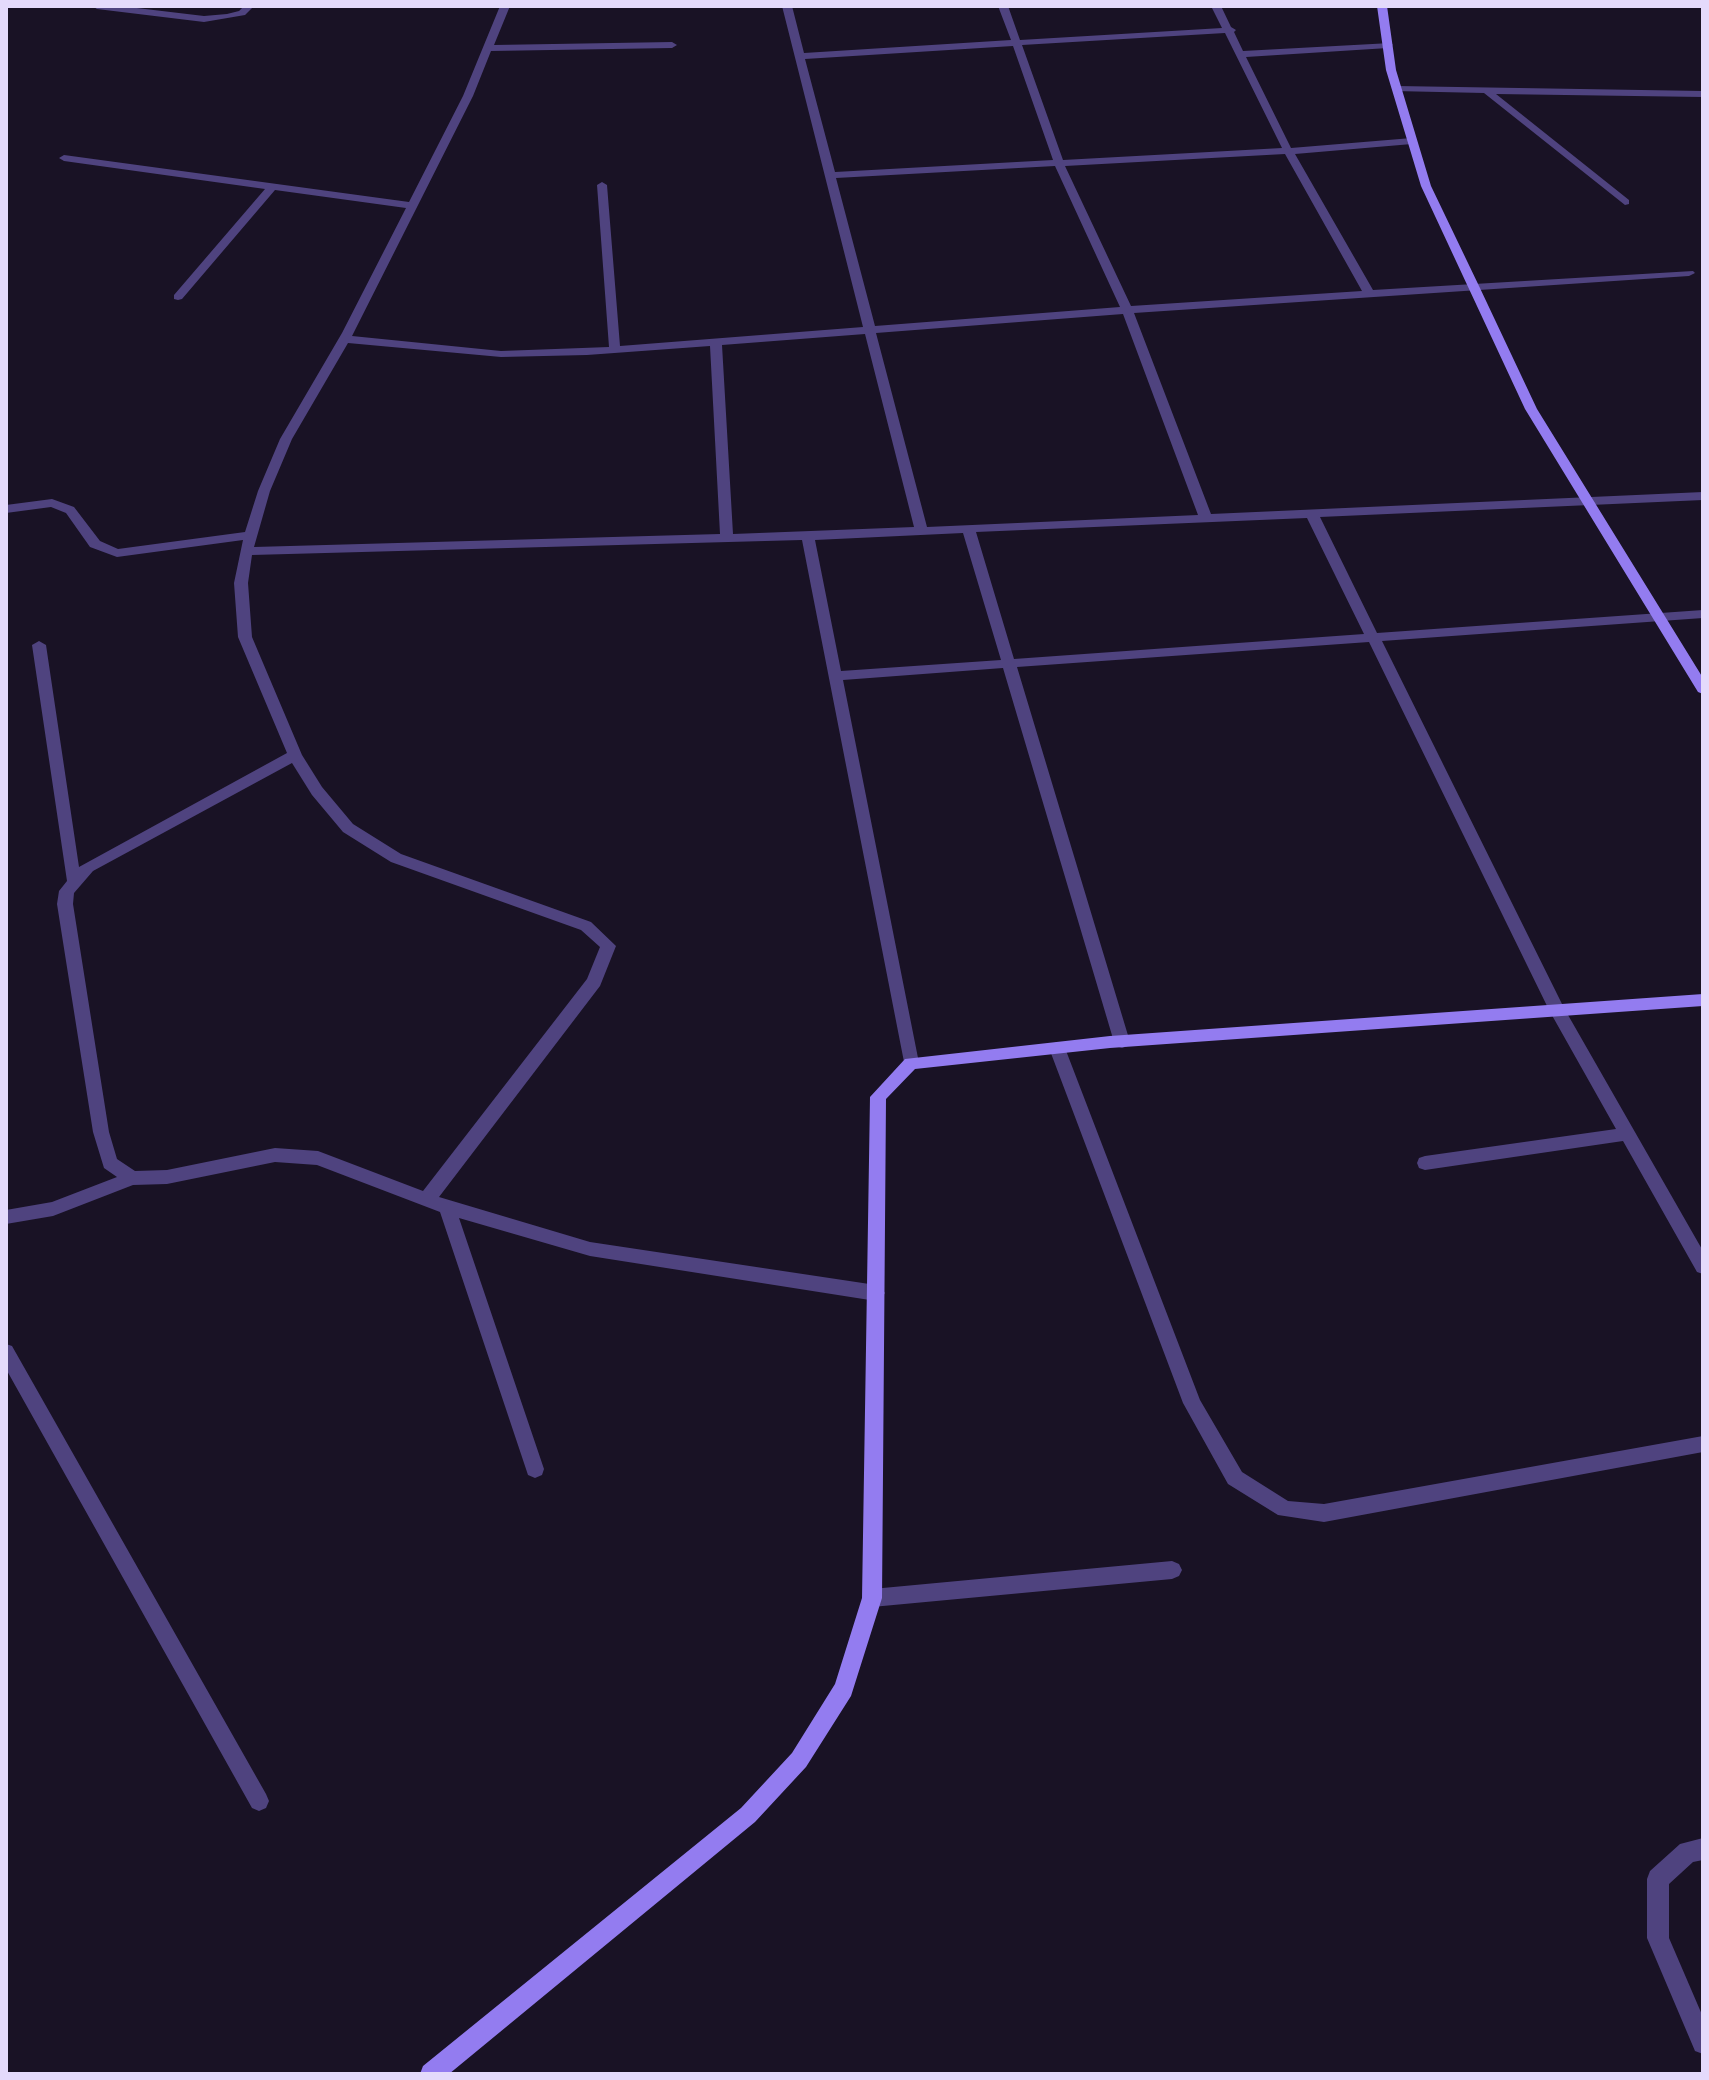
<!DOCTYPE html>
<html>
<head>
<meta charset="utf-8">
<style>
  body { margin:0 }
  #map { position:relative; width:1709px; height:2080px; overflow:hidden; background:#191225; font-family:Barlow,sans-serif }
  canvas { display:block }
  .frame { position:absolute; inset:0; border:8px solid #e4dafb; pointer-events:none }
</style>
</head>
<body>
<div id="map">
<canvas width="1709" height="2080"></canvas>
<div class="frame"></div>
</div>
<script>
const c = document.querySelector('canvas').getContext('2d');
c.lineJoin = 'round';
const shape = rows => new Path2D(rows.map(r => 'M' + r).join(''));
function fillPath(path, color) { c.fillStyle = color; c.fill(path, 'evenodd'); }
const street = shape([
  [92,6,120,6,204,16,227,14,239,11,244,6,254,6,245,15,204,22,97,9,92,6],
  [500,6,510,6,494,45,672,42,677,45,672,48,491,51,473,96,352,336,501,351,609,347,597,185,602,182,607,185,620,346,863,327,782,6,792,6,804,53,1011,40,998,6,1008,6,1020,40,1222,28,1211,6,1221,6,1231,27,1236,30,1234,32,1243,51,1391,43,1393,45,1388,48,1246,57,1291,148,1412,138,1417,141,1412,144,1295,154,1373,290,1693,271,1695,273,1689,276,1134,313,1211,514,1703,492,1703,500,1320,517,1377,633,1703,610,1703,618,1382,641,1564,1008,1703,1251,1703,1274,1697,1272,1623,1141,1425,1170,1419,1168,1417,1163,1419,1158,1425,1156,1616,1129,1549,1010,1369,642,1017,667,1130,1042,1128,1046,1122,1048,1116,1046,1114,1042,1003,668,843,680,919,1063,917,1067,911,1069,905,1067,802,540,252,555,248,583,252,637,302,755,322,787,353,824,401,854,591,922,616,946,600,986,439,1197,590,1242,876,1285,882,1288,885,1293,882,1298,876,1301,590,1256,459,1218,544,1469,542,1475,535,1478,528,1475,526,1469,440,1212,317,1165,275,1162,167,1184,133,1185,53,1216,6,1224,6,1210,52,1202,117,1177,104,1168,93,1132,57,904,59,891,67,881,32,645,39,641,46,645,79,867,287,753,238,637,234,583,243,540,117,557,90,547,66,513,51,507,6,513,6,505,52,499,74,507,100,541,118,549,245,532,258,491,280,439,342,333,406,208,275,190,182,299,178,300,174,299,174,295,265,189,64,161,59,158,64,155,409,202,463,96,500,6],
  [1225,33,1282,148,1063,160,1022,45,1225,33],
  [1013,46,1053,160,835,172,805,59,1013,46],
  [1285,154,1362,291,1131,306,1065,166,1285,154],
  [1055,166,1120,307,875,326,836,178,1055,166],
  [1123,314,1198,515,927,527,876,333,1123,314],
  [865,334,914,527,733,534,722,345,865,334],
  [348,343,501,357,587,355,710,346,720,534,254,547,270,491,292,439,348,343],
  [1307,518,1364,634,1014,659,976,532,1307,518],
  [963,533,1001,660,841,671,815,540,963,533],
  [292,763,312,795,343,832,391,862,581,930,600,947,587,979,423,1191,318,1151,275,1148,167,1170,135,1171,117,1159,109,1132,73,904,74,893,93,871,292,763],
  [1397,86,1703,91,1703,97,1496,94,1629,200,1629,204,1625,205,1484,93,1394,91,1392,89,1397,86],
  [1057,1042,1063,1044,1065,1048,1200,1400,1242,1472,1288,1501,1324,1504,1703,1436,1703,1452,1324,1522,1278,1515,1228,1484,1183,1403,1049,1048,1051,1044,1057,1042],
  [6,1344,12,1346,266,1794,269,1801,266,1808,259,1811,252,1808,6,1369,6,1344],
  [1172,1561,1179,1564,1182,1570,1179,1576,1172,1579,872,1607,865,1605,862,1598,865,1591,872,1589,1172,1561],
  [1703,1838,1703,1860,1693,1862,1669,1884,1669,1938,1703,2017,1703,2054,1695,2051,1647,1938,1647,1879,1650,1871,1680,1844,1703,1838]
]);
const secondary = shape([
  [1377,6,1387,6,1396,70,1431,186,1479,286,1537,409,1703,678,1703,694,1698,692,1525,409,1421,186,1386,70,1377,6],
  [1703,994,1703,1006,1110,1048,915,1069,886,1099,882,1598,851,1696,806,1767,755,1822,449,2074,420,2074,423,2066,741,1808,792,1753,835,1684,862,1598,870,1097,905,1059,1110,1036,1703,994]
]);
fillPath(street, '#4f437f');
fillPath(secondary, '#937cf0');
</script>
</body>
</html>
